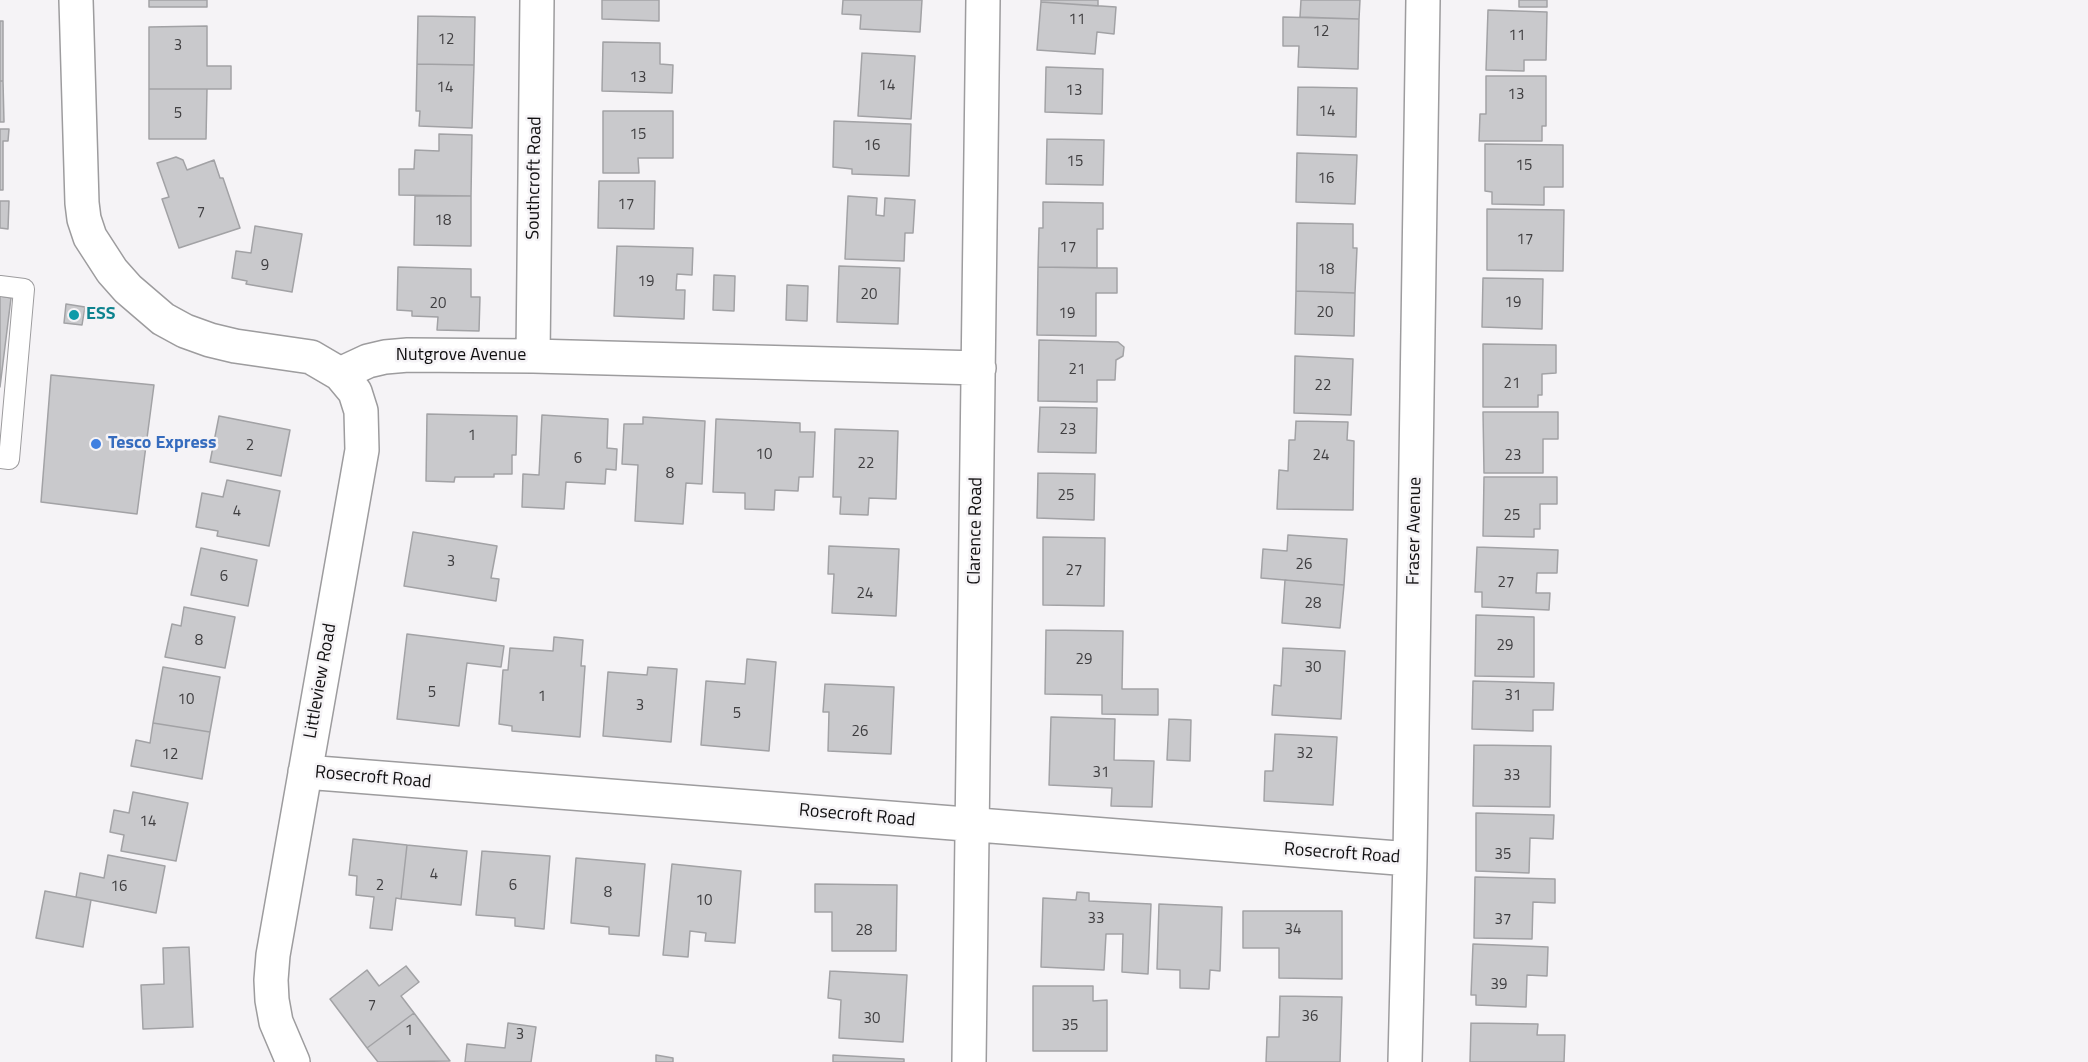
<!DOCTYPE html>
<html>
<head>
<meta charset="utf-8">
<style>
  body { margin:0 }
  canvas { display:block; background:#f5f3f6 }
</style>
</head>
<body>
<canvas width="2088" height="1062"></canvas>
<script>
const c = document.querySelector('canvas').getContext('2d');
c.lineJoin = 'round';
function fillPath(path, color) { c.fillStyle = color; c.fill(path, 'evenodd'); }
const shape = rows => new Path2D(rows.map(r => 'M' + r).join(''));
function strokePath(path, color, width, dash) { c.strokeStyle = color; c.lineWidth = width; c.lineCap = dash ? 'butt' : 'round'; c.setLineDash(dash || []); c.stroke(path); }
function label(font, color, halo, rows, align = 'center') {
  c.font = font + ' "Titillium Web",sans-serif'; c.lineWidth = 5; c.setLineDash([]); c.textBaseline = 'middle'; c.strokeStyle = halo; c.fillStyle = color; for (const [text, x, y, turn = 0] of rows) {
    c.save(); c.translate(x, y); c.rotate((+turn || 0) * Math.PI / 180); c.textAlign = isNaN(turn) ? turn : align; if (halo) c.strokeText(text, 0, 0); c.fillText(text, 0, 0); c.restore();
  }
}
const building = shape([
  [149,0,207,0,207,7,149,7,149,0],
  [602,0,659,0,659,21,602,19,602,0],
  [843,0,922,0,920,32,860,29,861,15,842,14,843,0],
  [1041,0,1098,0,1098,6,1041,2,1041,0],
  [1301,0,1360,0,1359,19,1300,17,1301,0],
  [1519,0,1547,0,1547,7,1519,7,1519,0],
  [1041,2,1116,7,1114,34,1097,32,1095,54,1037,50,1041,2],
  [1488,10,1547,12,1546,60,1524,60,1524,71,1486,70,1488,10],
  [418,16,475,17,474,65,417,64,418,16],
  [1283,17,1359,19,1358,69,1298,67,1299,46,1283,46,1283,17],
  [0,21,3,21,3,81,0,81,0,21],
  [207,26,207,66,231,66,231,89,149,89,149,27,207,26],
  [603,42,660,43,660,64,673,65,672,93,602,91,603,42],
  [862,53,915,56,911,119,858,116,862,53],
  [417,64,474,65,472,128,419,126,420,111,416,111,417,64],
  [1046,67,1103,69,1102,114,1045,112,1046,67],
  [1486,76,1546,76,1546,126,1542,126,1542,141,1479,141,1480,114,1486,114,1486,76],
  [0,81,3,81,4,122,0,122,0,81],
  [1298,87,1357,88,1356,137,1297,135,1298,87],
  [149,89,207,89,206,139,149,139,149,89],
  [603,111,673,111,673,158,638,158,639,173,603,173,603,111],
  [834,121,911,124,909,176,852,174,852,169,833,167,834,121],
  [0,129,9,129,8,141,3,141,3,190,0,190,0,129],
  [439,134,472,135,471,196,399,195,399,169,414,169,415,150,439,151,439,134],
  [1047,139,1104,140,1103,185,1046,184,1047,139],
  [1485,144,1563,145,1563,187,1544,187,1544,205,1492,204,1492,192,1485,191,1485,144],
  [1297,153,1357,155,1355,204,1296,202,1297,153],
  [176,157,183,160,187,170,214,160,220,178,223,178,240,228,179,248,162,199,169,197,157,163,176,157],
  [599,181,655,181,654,229,598,228,599,181],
  [415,196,471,196,471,246,414,245,415,196],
  [848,196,877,198,876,215,884,216,885,198,915,200,913,233,905,233,904,261,845,259,848,196],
  [0,201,9,201,8,229,0,228,0,201],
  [1043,202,1103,203,1103,229,1097,229,1097,268,1038,267,1039,228,1043,228,1043,202],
  [1487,209,1564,210,1563,271,1487,270,1487,209],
  [1297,223,1353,224,1353,248,1357,248,1355,293,1296,291,1297,223],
  [255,226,302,234,292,292,246,284,247,281,232,278,236,251,251,253,255,226],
  [617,246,693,248,692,275,677,274,676,290,685,290,684,319,614,316,617,246],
  [839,266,900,268,898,324,837,322,839,266],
  [398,267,471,269,471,297,480,297,479,331,437,330,438,317,412,316,412,311,397,310,398,267],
  [1038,267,1117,268,1117,293,1096,293,1096,336,1037,335,1038,267],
  [714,275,735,276,734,311,713,310,714,275],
  [1483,278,1543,279,1542,329,1482,327,1483,278],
  [787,285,808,286,807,321,786,320,787,285],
  [1296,291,1355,293,1354,336,1295,334,1296,291],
  [0,296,11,298,0,387,0,296],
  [66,304,85,307,82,325,64,323,66,304],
  [1039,340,1118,342,1124,347,1123,356,1116,360,1115,380,1097,380,1097,402,1038,401,1039,340],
  [1483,344,1556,345,1556,373,1542,374,1542,395,1538,395,1538,407,1483,407,1483,344],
  [1295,356,1353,359,1351,415,1294,413,1295,356],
  [51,375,154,385,137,514,41,502,51,375],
  [1040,407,1097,408,1096,453,1038,452,1040,407],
  [1483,412,1558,412,1558,439,1543,439,1543,473,1484,473,1483,412],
  [427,414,517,416,516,455,512,455,512,474,494,474,494,477,455,477,454,482,426,481,427,414],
  [542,415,608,419,607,448,617,449,616,470,606,469,605,484,566,482,564,509,522,507,523,474,539,475,542,415],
  [219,416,290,430,281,476,210,462,219,416],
  [643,417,705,421,702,484,686,483,683,524,635,521,638,465,622,464,624,424,643,424,643,417],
  [716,419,800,423,800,432,815,432,813,477,799,477,798,491,775,490,774,510,745,509,745,493,713,492,716,419],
  [1296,421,1348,422,1347,440,1354,441,1353,510,1277,509,1279,470,1288,471,1289,440,1295,440,1296,421],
  [835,429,898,431,896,499,869,498,868,515,840,514,841,497,833,497,835,429],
  [1038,473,1095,474,1094,520,1037,518,1038,473],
  [1484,477,1557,477,1557,504,1540,504,1540,529,1534,529,1534,537,1483,536,1484,477],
  [227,480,280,491,269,546,217,536,218,531,196,527,202,493,223,497,227,480],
  [413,532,497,546,491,578,499,579,496,601,404,586,413,532],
  [1288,535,1347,539,1344,585,1261,578,1263,549,1287,551,1288,535],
  [1043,537,1105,538,1104,606,1043,605,1043,537],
  [829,546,899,549,896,616,832,613,834,574,828,574,829,546],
  [1477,547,1558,550,1557,573,1537,573,1536,593,1550,593,1549,610,1482,607,1482,592,1475,592,1477,547],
  [201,548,257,560,248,606,191,595,201,548],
  [1285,580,1344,585,1340,628,1282,623,1285,580],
  [184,607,235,617,225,668,165,657,172,624,181,626,184,607],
  [1476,615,1534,617,1534,677,1475,676,1476,615],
  [1046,630,1123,631,1122,689,1158,689,1158,715,1102,714,1102,695,1045,694,1046,630],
  [407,634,504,646,501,667,467,663,459,726,397,719,407,634],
  [554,637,583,640,581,666,585,666,580,737,512,731,512,726,499,724,503,670,508,670,510,648,553,651,554,637],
  [1283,648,1345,651,1341,719,1272,715,1274,685,1281,686,1283,648],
  [747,659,776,662,769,751,701,745,706,681,745,684,747,659],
  [163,667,220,677,210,732,153,723,163,667],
  [648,667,677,669,671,742,603,736,608,672,647,675,648,667],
  [1473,681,1554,683,1553,710,1533,710,1533,731,1472,729,1473,681],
  [825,684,894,687,891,754,828,751,829,712,823,712,825,684],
  [1051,717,1115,719,1114,760,1154,761,1152,807,1111,806,1112,788,1049,785,1051,717],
  [1169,719,1191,720,1190,761,1167,760,1169,719],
  [153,723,210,732,202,779,131,766,136,740,150,743,153,723],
  [1275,734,1337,737,1333,805,1264,801,1265,771,1273,771,1275,734],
  [1474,745,1551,746,1550,807,1473,806,1474,745],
  [133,792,188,803,176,861,121,851,124,835,110,832,114,810,129,813,133,792],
  [1476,813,1554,815,1553,839,1530,838,1529,873,1476,871,1476,813],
  [353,839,407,845,401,899,396,898,392,930,370,928,374,897,356,895,357,876,349,875,353,839],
  [407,845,467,851,461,905,401,899,407,845],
  [482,851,550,856,544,929,515,926,515,918,476,915,482,851],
  [108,855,165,866,156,913,76,897,80,873,104,878,108,855],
  [576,858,645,864,639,936,609,934,609,927,571,923,576,858],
  [672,864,741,871,735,943,705,941,706,933,690,931,688,957,663,955,672,864],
  [1475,877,1555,879,1555,903,1533,902,1532,939,1474,938,1475,877],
  [815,884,897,885,896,951,832,951,832,912,815,912,815,884],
  [45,891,91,900,83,947,36,938,45,891],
  [1077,892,1089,893,1089,901,1151,904,1148,974,1122,972,1123,934,1106,934,1104,970,1041,967,1043,898,1076,900,1077,892],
  [1159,904,1222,907,1220,971,1210,970,1209,989,1180,988,1180,970,1157,969,1159,904],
  [1243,911,1342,911,1342,979,1279,978,1279,948,1243,948,1243,911],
  [1473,944,1548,947,1547,976,1527,975,1526,1007,1476,1005,1476,995,1471,995,1473,944],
  [189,947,193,1027,143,1029,141,985,164,984,163,948,189,947],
  [406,966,419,982,401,996,414,1013,367,1048,330,999,367,970,379,986,406,966],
  [830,971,907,975,903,1042,839,1038,841,1000,828,998,830,971],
  [1033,986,1093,986,1093,1001,1107,1000,1107,1051,1033,1051,1033,986],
  [1280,996,1342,997,1340,1062,1266,1062,1267,1037,1279,1037,1280,996],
  [414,1013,450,1061,378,1062,367,1048,414,1013],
  [508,1023,536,1027,531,1062,465,1062,467,1044,505,1048,508,1023],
  [1471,1023,1538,1024,1537,1035,1565,1035,1564,1062,1470,1062,1471,1023],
  [656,1055,673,1058,673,1062,656,1062,656,1055],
  [833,1055,904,1059,904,1062,833,1062,833,1055]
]);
const service = shape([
  [0,286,24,289,9,459,0,458]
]);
const minor = shape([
  [76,0,82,203,84,219,90,237,112,271,128,289,163,319,185,331,210,340,235,346,311,357,340,374,368,361,385,357,408,355,533,356,979,368],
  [533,356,537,0],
  [305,772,1410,859],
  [293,1062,276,1022,272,1000,271,980,273,955,362,450,361,411,355,392,340,374],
  [969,1062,983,0],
  [1405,1062,1410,859,1423,0]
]);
const markers = [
  [74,315,6,"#0f9aa8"],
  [96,444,6,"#3f7fe0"]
];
const numberNames = [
  ["11",1077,20],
  ["12",1321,32],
  ["11",1517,36],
  ["12",446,40],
  ["3",178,46],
  ["13",638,78],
  ["14",887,86],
  ["14",445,88],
  ["13",1074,91],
  ["13",1516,95],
  ["14",1327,112],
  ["5",178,114],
  ["15",638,135],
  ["16",872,146],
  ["15",1075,162],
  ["15",1524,166],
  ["16",1326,179],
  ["17",626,205],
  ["7",201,213],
  ["18",443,221],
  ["17",1525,240],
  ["17",1068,248],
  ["9",265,266],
  ["18",1326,270],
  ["19",646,282],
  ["20",869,295],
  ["19",1513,303],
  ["20",438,304],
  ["20",1325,313],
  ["19",1067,314],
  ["21",1077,370],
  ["21",1512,384],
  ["22",1323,386],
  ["23",1068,430],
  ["1",472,436],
  ["2",250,446],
  ["10",764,455],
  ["24",1321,456],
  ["23",1513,456],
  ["6",578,459],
  ["22",866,464],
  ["8",670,474],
  ["25",1066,496],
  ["4",237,512],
  ["25",1512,516],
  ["3",451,562],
  ["26",1304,565],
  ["27",1074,571],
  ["6",224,577],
  ["27",1506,583],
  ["24",865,594],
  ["28",1313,604],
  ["8",199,641],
  ["29",1505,646],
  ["29",1084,660],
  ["30",1313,668],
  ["5",432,693],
  ["31",1513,696],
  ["1",542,697],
  ["10",186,700],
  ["3",640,706],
  ["5",737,714],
  ["26",860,732],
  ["32",1305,754],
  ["12",170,755],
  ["31",1101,773],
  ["33",1512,776],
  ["14",148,822],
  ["35",1503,855],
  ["4",434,875],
  ["2",380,886],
  ["6",513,886],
  ["16",119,887],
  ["8",608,893],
  ["10",704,901],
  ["33",1096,919],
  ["37",1503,920],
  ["34",1293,930],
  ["28",864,931],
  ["39",1499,985],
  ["7",372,1006],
  ["36",1310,1017],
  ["30",872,1019],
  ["35",1070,1026],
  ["1",409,1031],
  ["3",520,1035]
];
const streetNames = [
  ["Southcroft Road",535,178,-89],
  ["Nutgrove Avenue",461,356],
  ["Clarence Road",976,531,-89],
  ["Fraser Avenue",1415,531,-89],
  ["Littleview Road",321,681,-80],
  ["Rosecroft Road",373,778,5],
  ["Rosecroft Road",857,816,5],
  ["Rosecroft Road",1342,854,4]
];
const cultureNames = [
  ["ESS",86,315]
];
const shopNames = [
  ["Tesco Express",108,444]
];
fillPath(building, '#c9c9cc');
strokePath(building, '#a2a2a5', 1.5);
strokePath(service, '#9d9c9e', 22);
strokePath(minor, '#9d9c9e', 36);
strokePath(service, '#fff', 20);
strokePath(minor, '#fff', 33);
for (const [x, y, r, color] of markers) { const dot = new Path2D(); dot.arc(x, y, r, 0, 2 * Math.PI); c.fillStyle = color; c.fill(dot); strokePath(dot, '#f5f3f6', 2); }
label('15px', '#3f3e40', null, numberNames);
label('18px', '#111011', '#f5f3f6', streetNames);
label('bold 18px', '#0d838f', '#f5f3f6', cultureNames, 'left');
label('bold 18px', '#366cbe', '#f5f3f6', shopNames, 'left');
</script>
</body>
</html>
